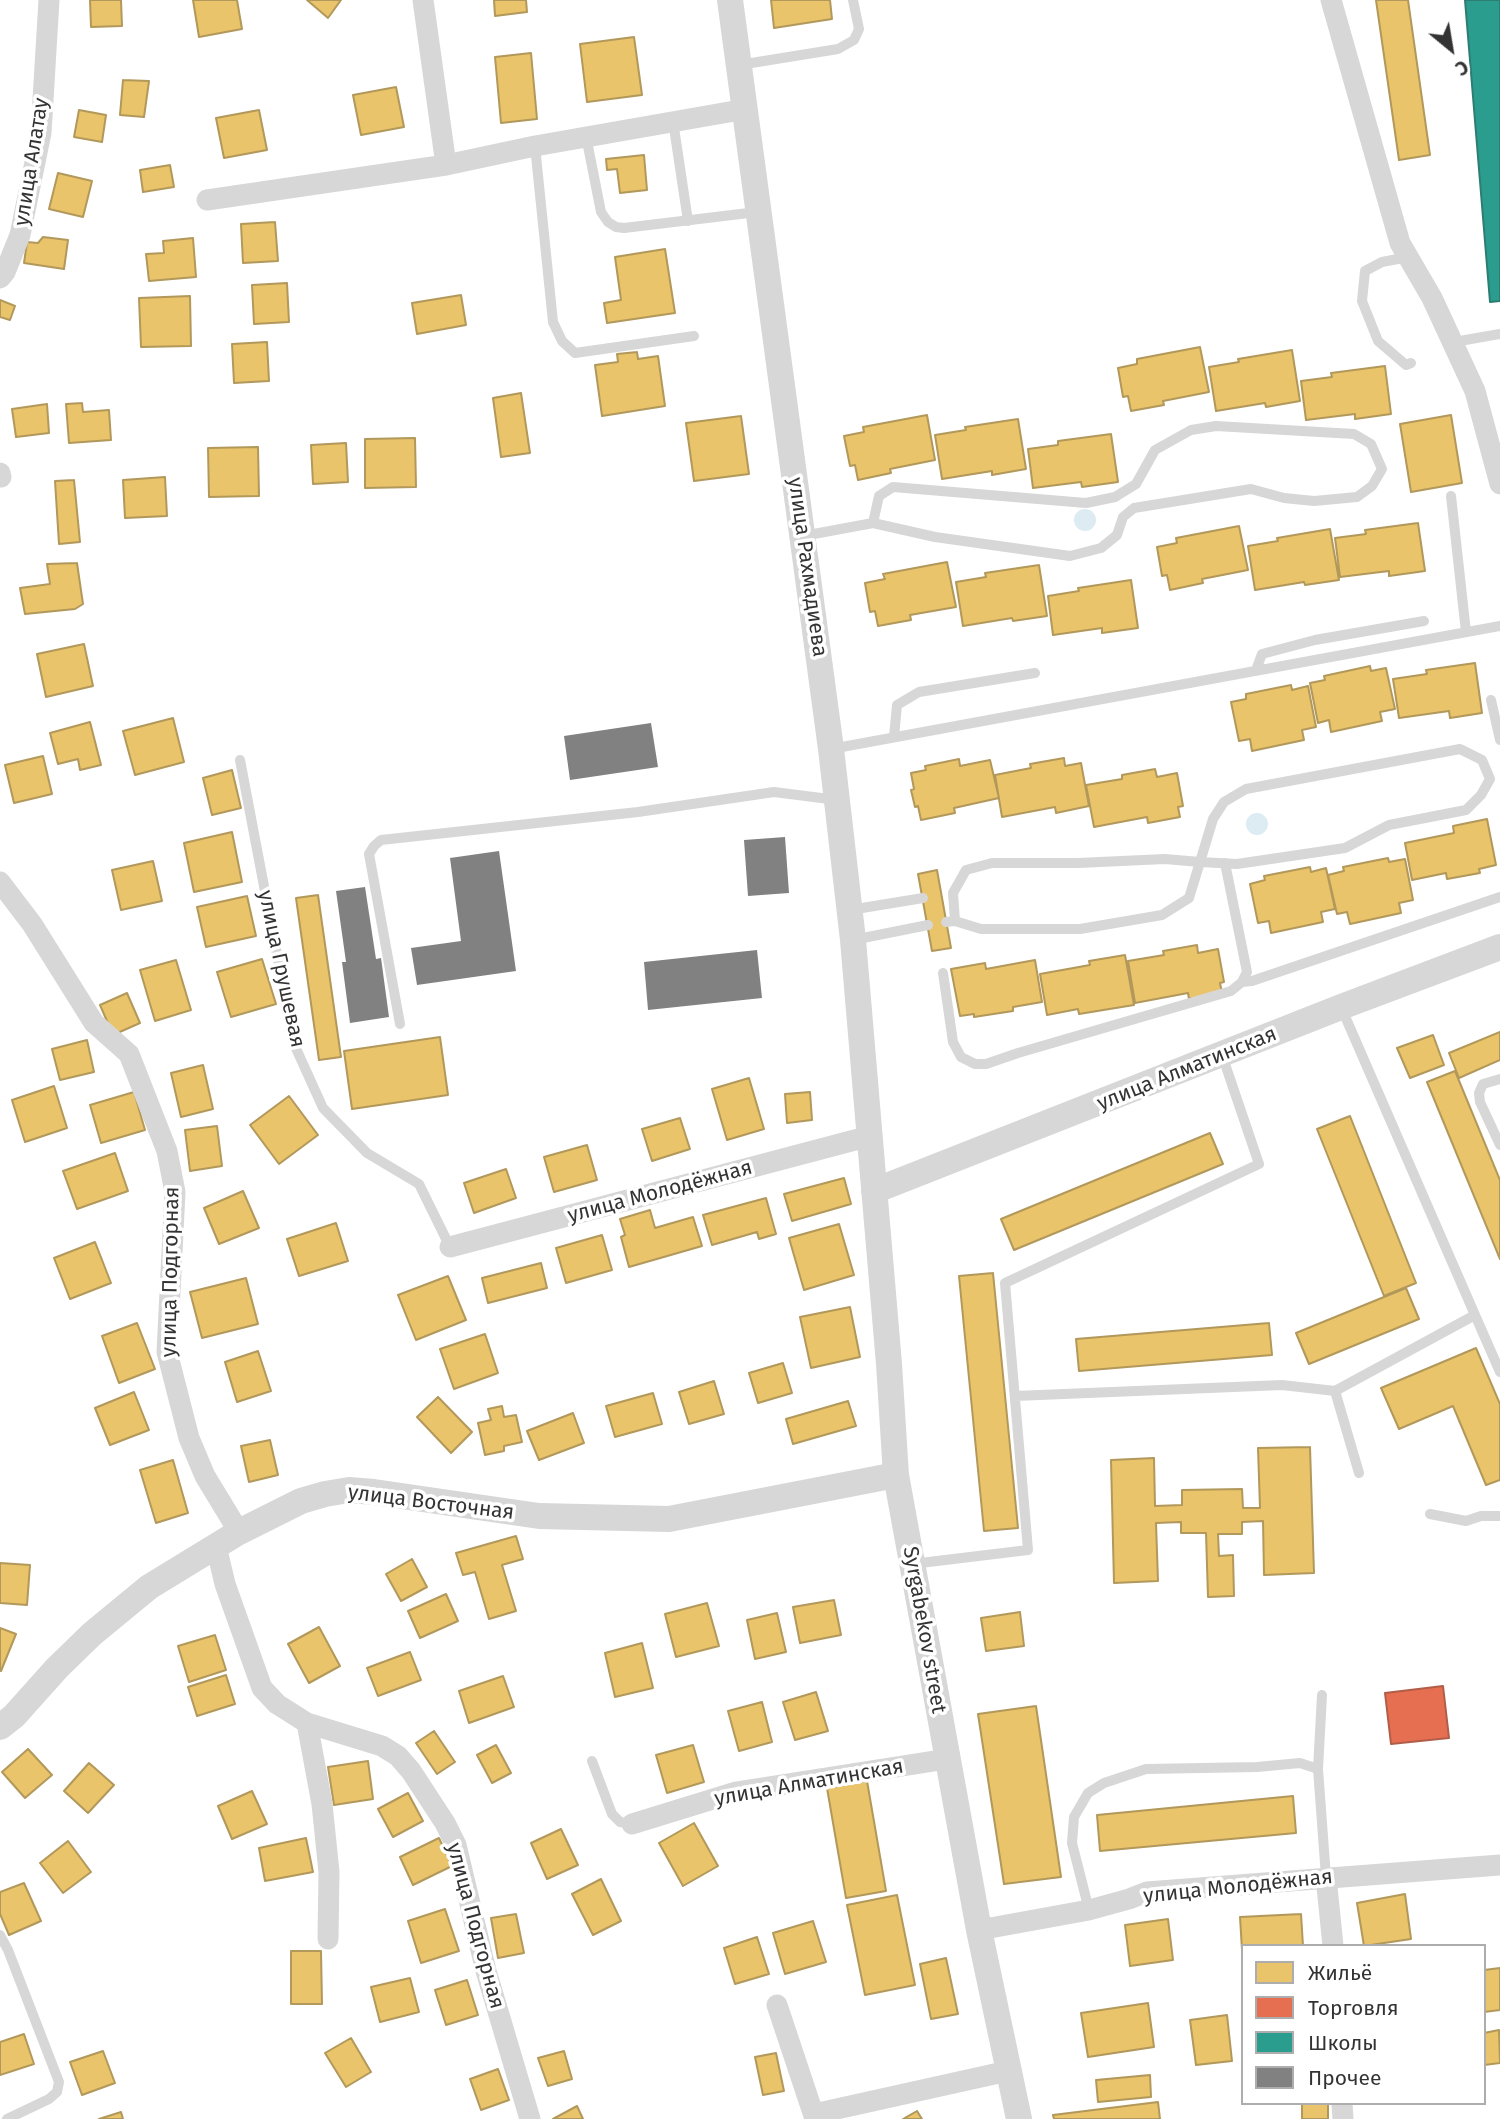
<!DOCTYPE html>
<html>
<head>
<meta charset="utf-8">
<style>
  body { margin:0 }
  #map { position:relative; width:1500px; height:2119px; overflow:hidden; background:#fff; font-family:"Fira Sans",sans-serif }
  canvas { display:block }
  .legend { position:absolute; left:1241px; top:1944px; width:245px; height:161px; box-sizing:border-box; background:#fff; border:2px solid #adadad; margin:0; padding:9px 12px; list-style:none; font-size:21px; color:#333 }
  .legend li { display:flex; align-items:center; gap:14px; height:35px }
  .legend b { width:35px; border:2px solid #adadad }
  .north { position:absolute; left:1416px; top:14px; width:70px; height:70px; -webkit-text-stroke:5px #fff; paint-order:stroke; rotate:150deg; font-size:19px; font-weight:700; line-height:28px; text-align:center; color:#333 }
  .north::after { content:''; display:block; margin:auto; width:24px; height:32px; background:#333; clip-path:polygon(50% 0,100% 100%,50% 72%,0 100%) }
</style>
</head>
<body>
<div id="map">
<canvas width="1500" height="2119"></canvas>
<ul class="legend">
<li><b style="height:19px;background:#e9c46a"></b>Жильё</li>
<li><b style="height:19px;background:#e76f51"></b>Торговля</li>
<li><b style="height:19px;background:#2a9d8f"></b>Школы</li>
<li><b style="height:19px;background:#818181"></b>Прочее</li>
</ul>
<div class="north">С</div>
</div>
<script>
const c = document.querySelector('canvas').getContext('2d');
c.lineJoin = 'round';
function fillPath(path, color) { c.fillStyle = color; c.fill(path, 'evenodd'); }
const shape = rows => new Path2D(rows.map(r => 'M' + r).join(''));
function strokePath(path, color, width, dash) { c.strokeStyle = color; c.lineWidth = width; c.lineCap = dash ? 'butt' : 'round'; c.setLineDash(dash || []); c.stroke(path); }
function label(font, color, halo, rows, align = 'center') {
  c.font = font + ' "Fira Sans",sans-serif'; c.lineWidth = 7; c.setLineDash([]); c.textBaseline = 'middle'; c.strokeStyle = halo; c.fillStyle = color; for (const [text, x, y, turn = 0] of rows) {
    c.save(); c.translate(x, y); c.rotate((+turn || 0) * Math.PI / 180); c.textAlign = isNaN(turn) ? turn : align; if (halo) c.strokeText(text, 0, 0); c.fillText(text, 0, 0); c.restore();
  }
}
const water = shape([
  '1074 520a11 11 0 1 1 22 0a11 11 0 1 1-22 0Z',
  '1246 824a11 11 0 1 1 22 0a11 11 0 1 1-22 0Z'
]);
const homes = shape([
  [90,0,121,0,122,26,91,27,90,0],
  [193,0,237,0,242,29,199,37,193,0],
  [307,0,341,0,328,18,307,0],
  [494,0,526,0,527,12,495,16,494,0],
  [771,0,830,0,832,19,774,28,771,0],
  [1376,0,1408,0,1430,155,1399,160,1376,0],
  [634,37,642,95,587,102,580,44,634,37],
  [531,53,537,119,501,123,495,57,531,53],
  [123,80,149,81,144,117,120,115,123,80],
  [396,87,404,127,361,135,353,95,396,87],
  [79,110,106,115,102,142,74,137,79,110],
  [259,110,267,150,224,158,216,118,259,110],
  [644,155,647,190,620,193,617,169,607,170,606,159,644,155],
  [170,165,174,187,143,192,140,170,170,165],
  [58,173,92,181,83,217,49,209,58,173],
  [275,222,278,261,243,263,241,224,275,222],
  [43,237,68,240,64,269,24,263,27,242,38,243,43,237],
  [193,238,196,277,149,281,146,254,164,253,163,241,193,238],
  [665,249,675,313,607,323,604,303,621,300,615,257,665,249],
  [287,283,289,322,254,324,252,285,287,283],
  [461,295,466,325,417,334,412,303,461,295],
  [190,296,191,346,141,347,139,298,190,296],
  [0,300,15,306,10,320,0,317,0,300],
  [267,342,269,381,234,383,232,344,267,342],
  [1200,347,1209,392,1163,401,1164,405,1131,411,1128,396,1123,397,1118,368,1137,364,1137,359,1200,347],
  [1292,350,1300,401,1266,407,1265,403,1216,411,1209,367,1239,362,1238,359,1292,350],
  [637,352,638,359,658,356,665,406,602,416,595,365,618,362,617,354,637,352],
  [1385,366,1391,414,1355,419,1355,414,1306,420,1301,381,1332,377,1331,373,1385,366],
  [521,393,530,453,501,457,493,398,521,393],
  [82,403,83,412,109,410,111,440,69,443,66,404,82,403],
  [47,404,49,433,16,437,12,409,47,404],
  [927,415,935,460,890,469,891,473,858,480,855,465,850,466,844,436,864,432,863,427,927,415],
  [1451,415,1462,483,1411,492,1400,424,1451,415],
  [741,416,749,474,694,481,686,423,741,416],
  [1018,419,1026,469,992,475,992,471,942,479,935,435,966,430,965,427,1018,419],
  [1111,434,1118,482,1082,487,1081,482,1033,488,1028,449,1058,445,1058,441,1111,434],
  [415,438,416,487,365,488,365,439,415,438],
  [346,443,348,482,313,484,311,445,346,443],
  [258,447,259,496,209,497,208,448,258,447],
  [165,477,167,516,125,518,123,480,165,477],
  [74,480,80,542,59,544,55,481,74,480],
  [1418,523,1425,571,1389,576,1389,571,1340,577,1335,538,1366,534,1365,530,1418,523],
  [1239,526,1248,570,1202,579,1203,583,1170,590,1167,575,1162,576,1157,547,1177,543,1176,538,1239,526],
  [1330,529,1339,580,1305,585,1304,582,1255,590,1248,546,1278,541,1277,538,1330,529],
  [947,562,956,607,910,615,911,620,878,626,875,611,870,612,865,583,885,579,883,574,947,562],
  [77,563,83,604,75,609,25,614,20,588,50,584,47,564,77,563],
  [1039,565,1047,616,1013,621,1012,618,963,626,956,582,986,577,985,573,1039,565],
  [1131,580,1138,628,1102,633,1102,628,1053,635,1048,596,1079,591,1078,588,1131,580],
  [84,644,93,686,46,697,37,654,84,644],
  [1475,663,1482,713,1450,718,1449,711,1399,718,1393,679,1427,674,1426,670,1475,663],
  [1370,666,1371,671,1386,668,1395,709,1380,712,1382,721,1331,732,1329,720,1318,723,1310,683,1325,680,1324,676,1370,666],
  [1291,685,1292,690,1308,686,1316,727,1302,730,1304,740,1252,751,1250,739,1239,741,1231,702,1246,699,1246,694,1291,685],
  [173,718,184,762,135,775,123,731,173,718],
  [90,722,101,765,80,770,78,759,58,764,50,733,90,722],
  [43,756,52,794,14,803,5,765,43,756],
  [1064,758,1065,766,1081,763,1089,806,1056,813,1055,807,1002,817,995,775,1031,768,1030,764,1064,758],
  [959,759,960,766,990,760,999,798,954,808,955,813,921,820,918,806,915,807,911,790,914,789,911,773,926,770,925,766,959,759],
  [1155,769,1157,777,1177,773,1183,806,1178,807,1180,817,1148,823,1147,817,1094,827,1086,785,1122,779,1122,775,1155,769],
  [232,770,241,808,212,815,203,778,232,770],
  [1487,819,1496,865,1479,869,1480,873,1447,879,1446,873,1412,880,1405,843,1454,833,1453,826,1487,819],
  [232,832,242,882,194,892,184,843,232,832],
  [1388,858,1389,862,1405,859,1413,900,1399,903,1401,913,1350,924,1347,912,1337,914,1328,875,1344,871,1343,867,1388,858],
  [153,861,162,901,121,910,112,870,153,861],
  [1310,867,1311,872,1326,868,1335,909,1321,912,1323,922,1271,933,1269,921,1258,923,1250,884,1265,880,1264,876,1310,867],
  [937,870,951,948,932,951,918,874,937,870],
  [318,895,341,1057,319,1060,296,898,318,895],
  [247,896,256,936,206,947,197,907,247,896],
  [1197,945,1198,953,1218,949,1224,982,1220,983,1222,993,1189,999,1188,993,1135,1003,1128,961,1164,955,1163,951,1197,945],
  [1125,955,1134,1005,1079,1014,1078,1009,1047,1015,1040,974,1090,965,1089,961,1125,955],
  [262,959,276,1004,231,1017,217,972,262,959],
  [176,960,191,1010,155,1021,140,970,176,960],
  [1035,960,1042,1002,1013,1007,1013,1011,974,1017,974,1014,960,1016,951,969,985,963,986,969,1035,960],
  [127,993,140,1023,113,1035,100,1005,127,993],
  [1500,1032,1500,1060,1459,1078,1449,1053,1500,1032],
  [1433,1035,1444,1065,1410,1078,1397,1048,1433,1035],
  [440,1037,448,1095,352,1109,344,1051,440,1037],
  [87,1040,94,1072,60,1080,52,1049,87,1040],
  [203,1065,213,1109,181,1117,171,1073,203,1065],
  [1455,1071,1500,1180,1500,1259,1427,1082,1455,1071],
  [749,1078,764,1129,727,1140,712,1089,749,1078],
  [54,1086,67,1128,25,1142,12,1100,54,1086],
  [134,1092,145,1130,101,1143,90,1105,134,1092],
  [810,1092,812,1120,787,1123,785,1094,810,1092],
  [289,1096,318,1135,279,1164,250,1125,289,1096],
  [1350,1116,1416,1283,1384,1296,1317,1129,1350,1116],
  [680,1118,690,1149,652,1161,642,1129,680,1118],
  [217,1126,222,1166,190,1171,185,1130,217,1126],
  [1210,1133,1223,1164,1014,1250,1001,1219,1210,1133],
  [587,1145,597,1180,554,1192,544,1157,587,1145],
  [115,1153,128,1191,77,1209,63,1171,115,1153],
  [506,1169,516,1198,474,1213,464,1183,506,1169],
  [844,1178,851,1204,792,1221,784,1194,844,1178],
  [243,1191,259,1228,219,1244,204,1208,243,1191],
  [766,1198,776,1234,759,1239,757,1232,712,1245,703,1215,766,1198],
  [650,1210,655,1228,693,1217,702,1246,629,1267,621,1237,625,1235,620,1219,650,1210],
  [336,1223,348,1261,299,1276,287,1239,336,1223],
  [839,1224,854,1275,804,1290,789,1238,839,1224],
  [602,1235,612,1270,566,1283,556,1248,602,1235],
  [95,1242,111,1283,70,1299,54,1258,95,1242],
  [541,1263,547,1288,488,1303,482,1278,541,1263],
  [993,1273,1018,1528,984,1531,959,1276,993,1273],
  [448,1276,466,1320,416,1340,398,1295,448,1276],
  [246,1278,258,1324,202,1338,190,1292,246,1278],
  [1406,1288,1419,1319,1309,1364,1296,1333,1406,1288],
  [850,1307,860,1357,811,1368,800,1317,850,1307],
  [137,1323,155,1369,119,1383,102,1336,137,1323],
  [1269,1323,1272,1355,1079,1371,1076,1339,1269,1323],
  [485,1334,498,1373,454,1389,440,1349,485,1334],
  [1476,1348,1500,1404,1500,1480,1486,1485,1453,1406,1399,1429,1381,1388,1476,1348],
  [258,1351,271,1391,237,1402,225,1362,258,1351],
  [783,1363,792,1393,758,1403,749,1373,783,1363],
  [714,1381,724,1414,689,1424,679,1392,714,1381],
  [134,1392,149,1430,110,1445,95,1408,134,1392],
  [653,1393,662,1424,615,1437,606,1406,653,1393],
  [438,1397,472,1432,451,1453,417,1417,438,1397],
  [848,1401,856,1426,793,1444,786,1419,848,1401],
  [502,1406,504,1417,516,1415,522,1442,504,1446,504,1451,485,1455,478,1423,491,1420,488,1409,502,1406],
  [573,1413,584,1443,539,1460,527,1431,573,1413],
  [270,1440,278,1475,249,1482,241,1446,270,1440],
  [1310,1447,1314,1573,1264,1575,1263,1521,1242,1522,1242,1534,1218,1534,1219,1556,1233,1555,1234,1596,1208,1597,1206,1533,1181,1533,1181,1522,1156,1523,1158,1581,1114,1583,1111,1460,1154,1458,1155,1506,1182,1505,1182,1490,1242,1489,1243,1508,1260,1508,1258,1448,1310,1447],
  [173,1460,188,1513,156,1523,140,1470,173,1460],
  [516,1536,523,1559,502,1565,516,1611,489,1619,475,1572,463,1575,456,1553,516,1536],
  [412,1559,427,1587,401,1601,386,1574,412,1559],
  [0,1563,30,1565,27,1605,0,1603,0,1563],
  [446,1594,458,1621,420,1638,408,1611,446,1594],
  [834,1600,841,1635,800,1643,793,1607,834,1600],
  [707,1603,719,1646,676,1657,665,1614,707,1603],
  [1020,1612,1024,1646,986,1651,981,1618,1020,1612],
  [777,1613,786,1652,755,1659,747,1620,777,1613],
  [319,1627,340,1666,309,1683,288,1644,319,1627],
  [0,1628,16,1634,1,1671,0,1670,0,1628],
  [215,1635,226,1670,189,1682,178,1646,215,1635],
  [642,1643,653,1688,615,1697,605,1653,642,1643],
  [410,1652,421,1680,378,1696,367,1668,410,1652],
  [226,1675,235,1704,197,1716,188,1687,226,1675],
  [503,1676,514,1707,469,1723,459,1691,503,1676],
  [816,1692,828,1731,795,1740,783,1702,816,1692],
  [762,1702,772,1742,739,1751,728,1711,762,1702],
  [1036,1706,1061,1877,1004,1884,978,1714,1036,1706],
  [434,1731,455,1762,437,1774,416,1743,434,1731],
  [496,1745,511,1773,492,1783,477,1755,496,1745],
  [693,1745,704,1782,667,1793,656,1755,693,1745],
  [28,1749,52,1775,25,1798,2,1772,28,1749],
  [368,1761,373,1799,334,1805,328,1767,368,1761],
  [89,1763,114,1785,88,1813,64,1791,89,1763],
  [867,1781,886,1891,846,1898,827,1788,867,1781],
  [252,1791,267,1824,232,1839,218,1806,252,1791],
  [408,1793,423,1821,393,1837,378,1809,408,1793],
  [1293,1796,1296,1833,1100,1851,1097,1815,1293,1796],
  [694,1823,718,1866,683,1886,659,1843,694,1823],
  [561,1829,578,1865,547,1879,531,1843,561,1829],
  [306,1838,313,1872,265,1881,259,1848,306,1838],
  [439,1838,452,1866,413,1885,400,1857,439,1838],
  [68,1841,91,1872,63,1893,40,1863,68,1841],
  [601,1879,621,1921,593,1935,572,1894,601,1879],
  [24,1883,41,1921,9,1935,0,1914,0,1892,24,1883],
  [1405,1894,1411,1939,1364,1946,1357,1903,1405,1894],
  [897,1895,915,1985,865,1995,847,1905,897,1895],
  [445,1909,459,1951,421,1963,408,1921,445,1909],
  [516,1914,524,1953,498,1958,491,1918,516,1914],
  [1301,1914,1303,1946,1243,1946,1242,1950,1240,1917,1301,1914],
  [1168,1919,1173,1960,1130,1966,1125,1925,1168,1919],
  [813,1921,826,1962,785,1974,773,1933,813,1921],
  [757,1937,769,1974,735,1984,724,1948,757,1937],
  [291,1951,321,1951,322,2004,291,2004,291,1951],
  [946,1958,958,2014,931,2019,920,1964,946,1958],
  [1500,1968,1500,2010,1484,2012,1484,1970,1500,1968],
  [410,1978,419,2012,380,2022,371,1987,410,1978],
  [467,1980,478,2015,446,2025,435,1990,467,1980],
  [1148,2003,1154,2047,1088,2057,1081,2013,1148,2003],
  [1227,2015,1232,2061,1196,2065,1190,2020,1227,2015],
  [1499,2030,1500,2063,1484,2065,1484,2033,1499,2030],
  [24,2034,34,2064,0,2075,0,2042,24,2034],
  [351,2038,371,2072,346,2087,325,2053,351,2038],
  [103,2051,115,2083,82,2095,70,2062,103,2051],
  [564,2051,572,2079,548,2086,538,2058,564,2051],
  [776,2053,784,2091,763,2095,755,2057,776,2053],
  [498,2069,509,2100,481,2110,470,2079,498,2069],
  [1150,2075,1151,2097,1098,2102,1096,2080,1150,2075],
  [1158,2102,1160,2119,1054,2119,1053,2115,1158,2102],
  [1302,2103,1328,2103,1328,2119,1302,2119,1302,2103],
  [577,2106,583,2119,553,2119,577,2106],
  [917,2111,922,2119,903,2119,917,2111],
  [121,2112,123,2119,99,2119,121,2112]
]);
const shops = shape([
  [1443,1686,1449,1738,1391,1744,1385,1693,1443,1686]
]);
const schools = shape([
  [1465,0,1500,0,1500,301,1490,302,1465,0]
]);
const building = shape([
  [651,723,658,767,570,780,564,736],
  [785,837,789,893,748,896,744,840],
  [499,851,516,971,417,985,411,948,461,941,450,858],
  [365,887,376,959,381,958,389,1017,350,1023,342,962,346,962,336,891],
  [757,950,762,998,648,1010,644,962]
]);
const service = shape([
  [739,65,838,49,854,40,859,29,853,0],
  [673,121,688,221],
  [586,136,601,212,608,222,616,227,624,228,757,212],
  [535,146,553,322,562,341,575,353,694,336],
  [1408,257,1382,262,1365,271,1362,301,1378,341,1406,365,1411,363],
  [1454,342,1500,334],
  [1451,496,1466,632],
  [803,536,873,523,935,537,1070,556,1101,548,1117,535,1123,517,1134,508,1251,489,1284,498,1314,501,1357,497,1372,486,1382,469,1371,444,1354,434,1216,426,1191,430,1155,450,1136,484,1115,497,1086,503,893,487,879,496,873,523],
  [1256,670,1262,654,1315,640,1424,621],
  [1491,700,1500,740],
  [894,737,897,705,919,692,1035,673],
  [831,749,1500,626],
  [240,760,294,1044,323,1108,367,1153,419,1184,450,1247],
  [850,910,923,898],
  [946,922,955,921,981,929,1080,929,1162,915,1189,898,1200,862,1237,864,1345,848,1389,825,1466,810,1481,795,1490,779,1482,760,1460,749,1246,789,1224,802,1213,819,1200,862,1165,859,1078,863,992,863,966,870,953,893,955,921],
  [853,940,928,925],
  [943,973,953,1042,961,1057,975,1064,986,1064,1018,1053,1231,991,1242,982,1247,972,1225,863],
  [1242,982,1252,981,1500,897],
  [1341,1007,1475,1315],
  [400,1024,369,854,374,846,381,840,638,812,774,792,837,800],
  [1500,1079,1483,1084,1479,1093,1480,1102,1500,1145],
  [1335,1391,1359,1473],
  [1015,1396,1282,1385,1335,1391,1475,1315,1500,1372],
  [1430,1514,1466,1521,1481,1516,1500,1516],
  [912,1564,1028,1550,1005,1283,1259,1164,1222,1055],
  [1322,1695,1318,1769,1326,1877],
  [592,1761,612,1814,620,1822,632,1824],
  [1089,1910,1072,1843,1074,1817,1088,1793,1104,1783,1146,1769,1257,1767,1300,1763,1318,1769],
  [0,1935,8,1950,59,2082,57,2092,49,2099,7,2119]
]);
const minor = shape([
  [423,0,446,165],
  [1331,0,1400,243,1432,298,1475,391,1500,484],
  [207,200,446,165,535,146,746,109],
  [0,278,5,272,20,235,41,133,49,0],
  [0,473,1,477],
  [0,882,32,924,94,1023,129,1054,167,1151,175,1192,167,1352,189,1438,205,1476,239,1532],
  [450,1247,870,1136],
  [216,1546,225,1584,262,1688,277,1704,307,1723,382,1746,398,1756,411,1771,445,1823,456,1845,486,1971,530,2119],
  [307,1723,322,1804,329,1872,328,1939],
  [632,1824,736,1792,947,1759],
  [1326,1877,1333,1946],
  [979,1930,1089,1910,1129,1899,1147,1892,1500,1865],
  [777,2005,815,2119],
  [1342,2103,1343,2119],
  [814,2114,1008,2071]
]);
const tertiary = shape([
  [730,0,831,749,853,940,889,1364,896,1475,979,1930,1019,2119],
  [874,1191,1341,1007,1500,947],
  [0,1727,14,1716,57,1668,92,1634,149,1587,239,1532,301,1501,325,1494,349,1490,374,1492,539,1516,669,1519,896,1475]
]);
const streetNames = [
  ["улица Алатау",32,162,-81],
  ["улица Рахмадиева",807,567,82],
  ["улица Грушевая",281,969,78],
  ["улица Алматинская",1187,1069,-22],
  ["улица Молодёжная",660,1192,-15],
  ["улица Подгорная",171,1272,-89],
  ["улица Восточная",431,1503,7],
  ["Syrgabekov street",924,1630,80],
  ["улица Алматинская",809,1783,-10],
  ["улица Молодёжная",1238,1887,-6],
  ["улица Подгорная",475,1926,75]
];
fillPath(water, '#ddebf3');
fillPath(homes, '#e9c46a');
strokePath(homes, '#b2985a', 2);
fillPath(shops, '#e76f51');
strokePath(shops, '#b15d48', 2);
fillPath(schools, '#2a9d8f');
strokePath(schools, '#2d7d73', 2);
fillPath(building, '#818181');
strokePath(service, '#d7d7d7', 10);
strokePath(minor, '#d7d7d7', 21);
strokePath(tertiary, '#d7d7d7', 26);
label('21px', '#333', '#fff', streetNames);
</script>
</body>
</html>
